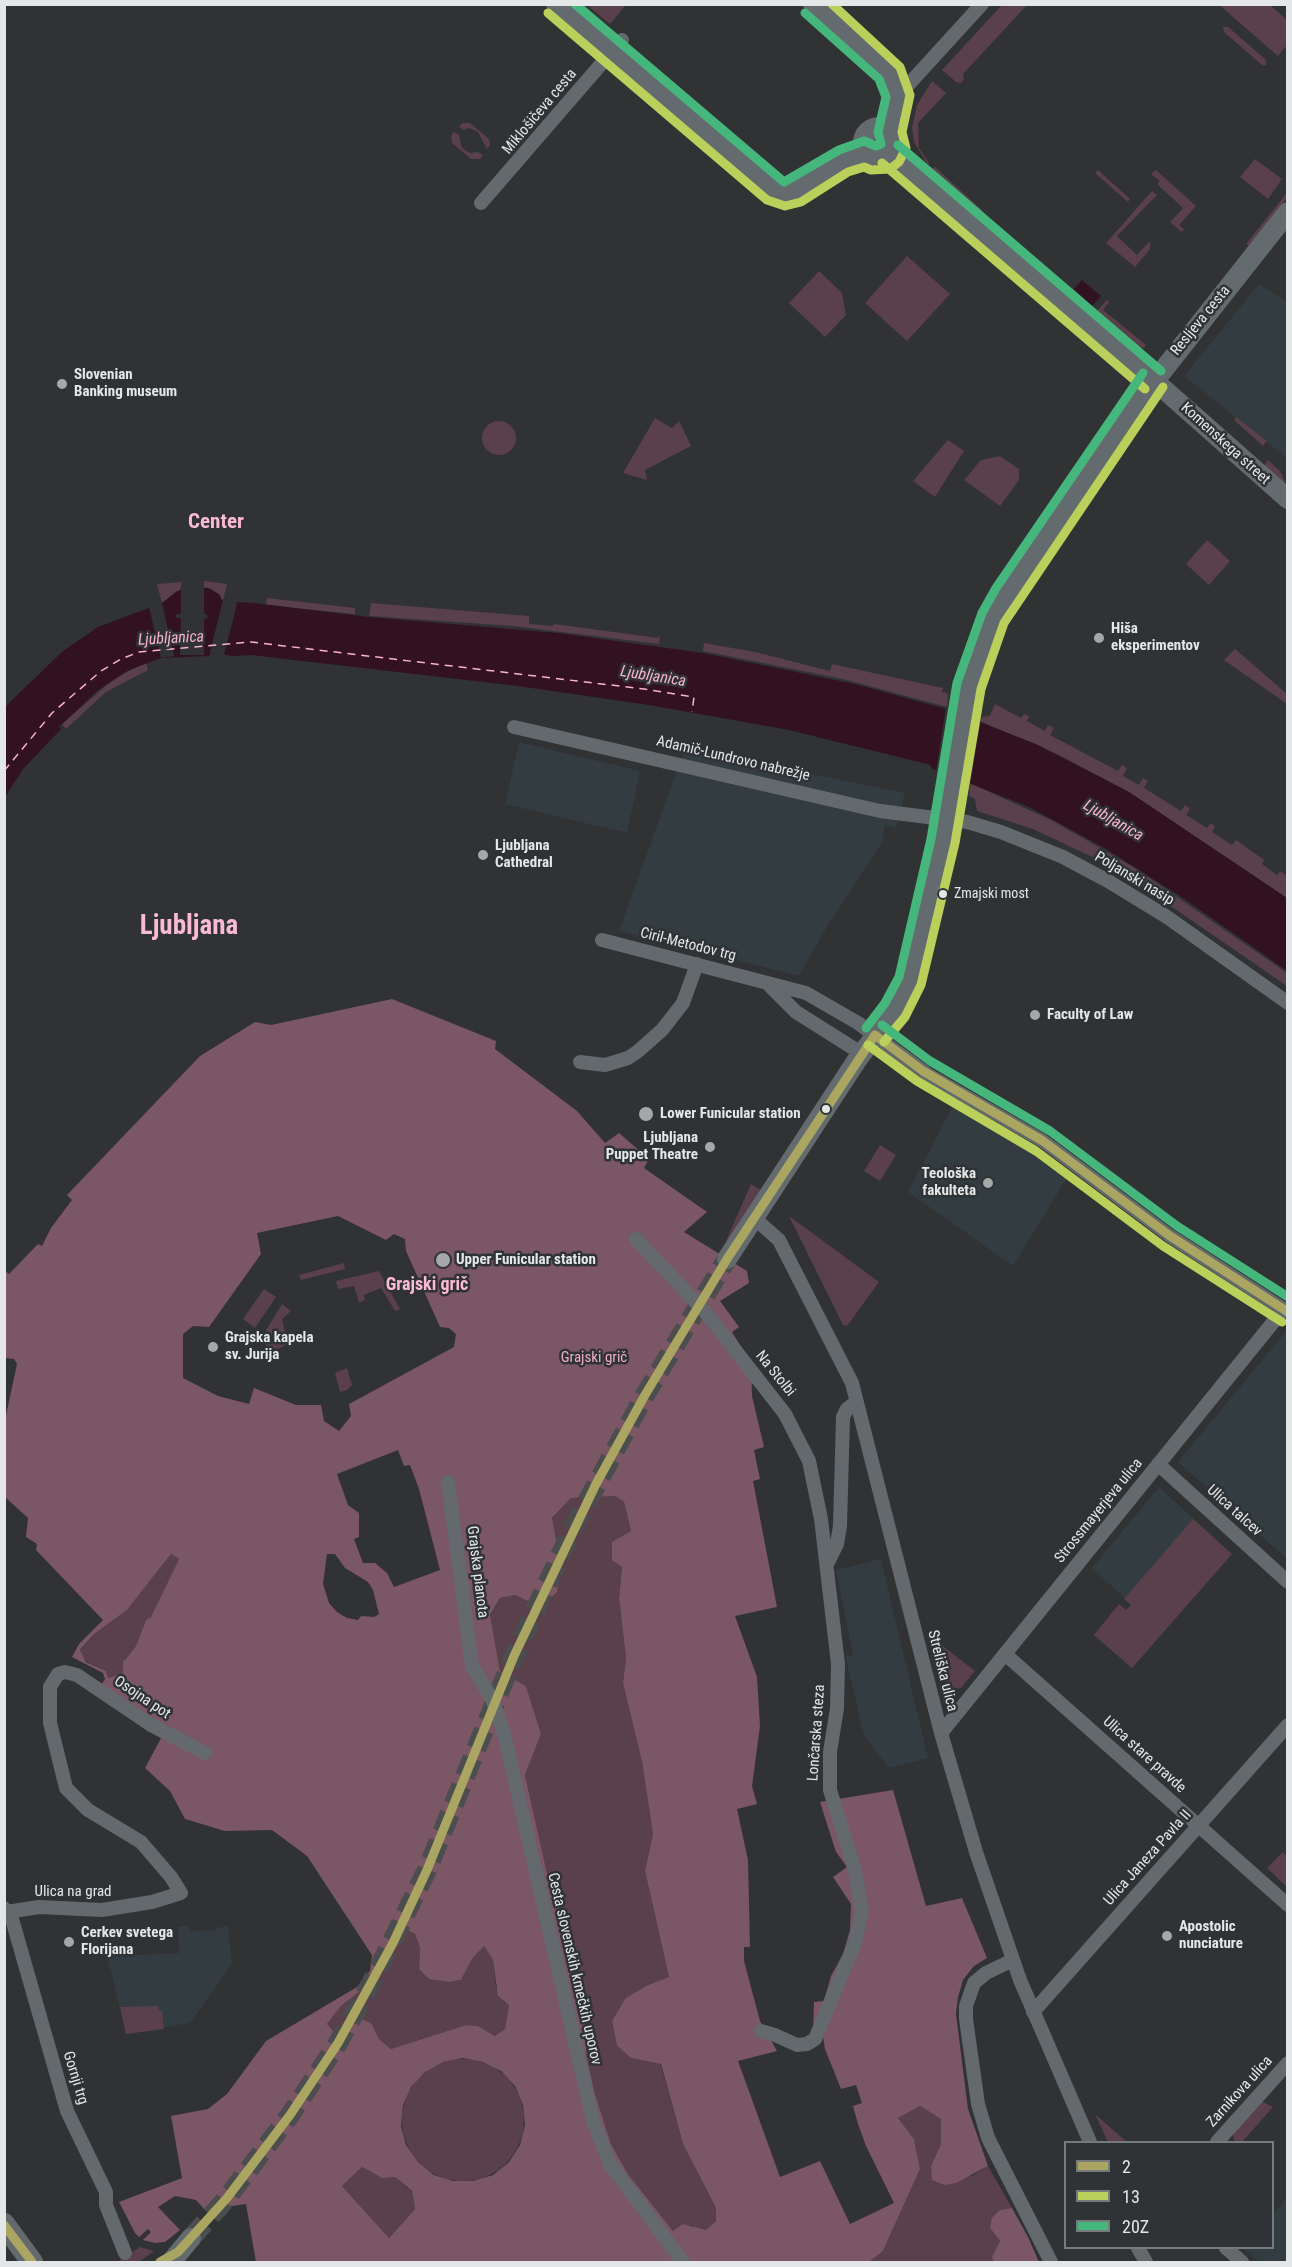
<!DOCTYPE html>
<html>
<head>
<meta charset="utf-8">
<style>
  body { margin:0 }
  #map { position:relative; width:1292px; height:2267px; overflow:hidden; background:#303234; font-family:"Roboto Condensed",sans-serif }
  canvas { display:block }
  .frame { position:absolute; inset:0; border:6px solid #e4e7e8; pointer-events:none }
  .legend { position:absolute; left:1064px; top:2141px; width:210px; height:108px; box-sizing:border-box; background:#2f3335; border:2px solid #777b7d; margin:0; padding:8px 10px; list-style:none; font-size:18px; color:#e4e7e8 }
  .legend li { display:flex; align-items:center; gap:12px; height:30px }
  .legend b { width:30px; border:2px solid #777b7d }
</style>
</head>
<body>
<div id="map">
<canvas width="1292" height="2267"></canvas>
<div class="frame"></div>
<ul class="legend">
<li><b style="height:8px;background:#aaa661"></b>2</li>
<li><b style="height:8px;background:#bad05a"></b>13</li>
<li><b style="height:8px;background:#46b77c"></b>20Z</li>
</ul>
</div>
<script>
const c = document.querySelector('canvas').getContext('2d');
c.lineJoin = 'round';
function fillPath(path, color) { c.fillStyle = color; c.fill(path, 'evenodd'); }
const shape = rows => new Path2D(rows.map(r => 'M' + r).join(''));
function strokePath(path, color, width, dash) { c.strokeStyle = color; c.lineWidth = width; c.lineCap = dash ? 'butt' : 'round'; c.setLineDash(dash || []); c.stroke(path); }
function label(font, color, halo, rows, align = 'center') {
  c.font = font + ' "Roboto Condensed",sans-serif'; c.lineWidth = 5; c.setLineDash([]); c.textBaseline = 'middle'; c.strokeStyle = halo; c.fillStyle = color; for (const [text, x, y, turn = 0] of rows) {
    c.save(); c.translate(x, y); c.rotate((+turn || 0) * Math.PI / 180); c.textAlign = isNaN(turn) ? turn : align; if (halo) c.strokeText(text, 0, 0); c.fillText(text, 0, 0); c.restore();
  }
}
const built = shape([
  [1259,284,1287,302,1287,458,1184,376],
  [519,742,640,771,627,833,505,804],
  [685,748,905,793,896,828,885,825,882,843,829,923,799,976,619,931],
  [954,1103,1020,1137,1070,1173,1013,1266,908,1192],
  [1287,1330,1288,1330,1287,1559,1178,1462],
  [1159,1487,1232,1554,1132,1668,1094,1635,1119,1604,1126,1610,1131,1604,1092,1568],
  [881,1559,928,1758,889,1768,864,1736,845,1655,853,1656,836,1570],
  [185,1926,189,1927,189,1931,217,1930,217,1928,228,1926,232,1964,190,2023,126,2034,106,1950,114,1948,117,1956,179,1953,178,1927],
  [1287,2198,1287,2262,1259,2262,1242,2248,1272,2248,1273,2213]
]);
const green = shape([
  [587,5,626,5,610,24],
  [1002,5,1027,5,963,74,964,79,961,83,956,82,942,70],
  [1219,5,1270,5,1287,20,1287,45,1278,56],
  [1223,27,1228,27,1266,60,1266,65,1262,65,1224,32],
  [932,81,946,93,918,123,919,148,929,163,928,165,914,142,912,127,917,105],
  [463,123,470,123,489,139,490,145,487,149,478,132,469,128,463,130,459,126],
  [454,132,459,135,462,148,470,153,478,152,483,155,480,159,471,159,452,143,451,136],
  [1255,159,1282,179,1268,199,1240,177],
  [935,167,983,211,981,214,932,169],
  [1098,170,1130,199,1128,202,1095,173],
  [1156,170,1196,206,1179,225,1184,229,1182,232,1170,222,1183,208,1157,184,1160,181,1151,174],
  [1152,191,1157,195,1117,236,1137,255,1150,241,1150,249,1135,267,1106,243],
  [1287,193,1287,198,1249,246,1246,244],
  [907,256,950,294,907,341,865,303],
  [819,271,842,293,846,315,825,337,789,303],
  [1107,300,1109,302,1103,310,1146,345,1144,348,1135,345,1097,311],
  [1144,412,1147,415,1130,442,1123,443],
  [1236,417,1267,441,1263,446,1234,420],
  [655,418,672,428,679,421,691,446,645,470,647,480,623,473],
  '482 438a17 17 0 1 1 34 0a17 17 0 1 1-34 0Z',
  [948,440,964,451,935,497,913,481],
  [1118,451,1123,451,1087,503,1084,501],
  [1000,456,1019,469,1019,480,1000,506,964,480,981,460],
  [1268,460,1280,471,1287,486,1264,466],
  [1080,463,1074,477,1033,537,1030,535],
  [1079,507,1083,509,1055,549,1052,547],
  [1207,540,1230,561,1209,585,1186,564],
  [1026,541,1029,543,1000,585,998,582],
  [1041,563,1044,566,1021,599,1017,597],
  [204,581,227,584,223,600,212,589,204,587],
  [182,582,180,590,162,603,157,584],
  [267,598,355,608,355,614,266,605],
  [371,603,529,616,529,624,553,626,554,624,658,638,660,635,659,644,513,626,369,616],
  [704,643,755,652,830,671,832,664,943,688,942,692,948,694,947,707,843,679,703,651],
  [1235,649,1287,694,1287,704,1224,660],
  [146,663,148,670,106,692,66,729,62,724,116,677],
  [995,704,1021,718,1024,714,1029,716,1027,721,1045,731,1048,725,1054,728,1050,735,1118,771,1122,765,1127,768,1123,776,1139,785,1143,778,1148,781,1144,788,1181,811,1185,805,1190,809,1186,815,1207,828,1211,823,1215,826,1212,832,1232,845,1236,840,1264,860,1262,864,1277,875,1280,871,1287,876,1287,898,1129,792,1059,755,980,721,982,717,990,716],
  [970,783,1053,821,1135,868,1287,973,1287,986,1162,900,1101,861,1033,829,977,811,975,799,969,796],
  [880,1145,896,1155,880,1181,864,1171],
  [751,1184,761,1190,728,1242,726,1241],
  [789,1216,879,1282,847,1326,843,1325],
  [344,1263,345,1269,301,1280,299,1275],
  [379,1271,400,1309,395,1311,381,1288,364,1295,365,1300,359,1303,354,1286,338,1289,336,1281],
  [264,1289,276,1297,255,1328,243,1319],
  [282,1304,291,1311,282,1319,288,1344,269,1353,262,1337],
  [347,1368,352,1385,347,1390,340,1392,335,1373],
  [615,1496,624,1502,631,1531,622,1566,619,1598,626,1658,623,1683,642,1762,653,1834,645,1871,669,1977,648,1985,612,2021,617,2046,631,2058,660,2063,683,2144,716,2208,716,2221,706,2230,698,2230,691,2225,673,2231,628,2174,611,2144,595,2094,586,2054,588,2035,580,1998,558,1898,549,1882,525,1775,541,1734,526,1686,500,1671,490,1616,500,1598,515,1595,540,1607,561,1566,552,1518,571,1498],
  [1193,1519,1232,1554,1132,1668,1094,1635,1119,1604,1126,1610,1131,1605,1124,1599],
  [171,1554,179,1559,151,1618,146,1620,136,1646,125,1659,123,1673,107,1678,106,1671,86,1661,80,1651,93,1635,127,1610],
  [935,1640,975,1671,961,1688,951,1689,946,1684],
  [1283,1852,1287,1857,1287,1887,1267,1868],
  [406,1929,415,1934,420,1948,419,1969,429,1979,449,1982,461,1980,472,1959,484,1946,493,1960,496,1987,503,2001,509,2004,505,2029,495,2036,478,2026,466,2025,391,2049,379,2039,372,2024,337,2035,327,2024,341,2006,363,1989,381,1962,388,1942,397,1930],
  [158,2006,159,2010,162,2011,164,2029,126,2034,120,2007],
  '402 2120a61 61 0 1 1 122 0a61 61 0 1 1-122 0Z',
  [1261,2101,1273,2107,1242,2142,1235,2142,1232,2132],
  [920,2106,941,2119,941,2144,931,2166,972,2176,988,2166,1012,2208,1000,2210,990,2228,1000,2241,992,2257,993,2262,869,2262,883,2251,920,2169,914,2139,898,2118],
  [1095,2114,1127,2142,1108,2142],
  [362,2167,382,2178,395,2177,412,2192,415,2209,389,2238,342,2186],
  [140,2247,154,2251,139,2262,117,2262]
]);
const forest = shape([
  [392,999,496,1041,495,1049,577,1111,605,1143,619,1133,649,1159,644,1168,707,1212,684,1232,747,1271,749,1283,720,1301,739,1327,732,1332,751,1363,752,1396,764,1447,754,1450,760,1479,753,1481,777,1607,735,1616,757,1677,760,1726,752,1786,757,1804,737,1809,748,1860,750,1947,744,1947,744,1961,760,2021,777,2051,738,2061,780,2177,820,2161,850,2224,894,2203,866,2146,858,2124,853,2106,862,2103,856,2085,841,2089,825,2049,823,2037,813,2033,814,2002,824,2001,831,1976,843,1954,850,1930,851,1904,833,1877,847,1867,836,1852,820,1802,893,1790,926,1906,962,1898,987,1958,974,1966,963,1980,958,1997,956,2014,968,2109,988,2166,956,2183,945,2185,932,2180,931,2166,941,2144,941,2119,920,2106,898,2118,914,2139,920,2169,883,2251,869,2262,256,2262,246,2204,205,2210,196,2200,175,2196,158,2207,180,2230,165,2242,155,2243,143,2240,151,2232,148,2229,139,2237,135,2233,119,2202,182,2178,171,2116,208,2109,227,2094,266,2041,357,1987,370,1971,372,1955,307,1856,272,1830,225,1831,185,1819,170,1791,145,1768,166,1729,101,1685,105,1679,103,1673,72,1657,79,1644,103,1620,36,1550,37,1544,26,1537,28,1518,6,1498,5,1420,17,1364,14,1359,5,1358,4,1270,9,1274,38,1244,42,1246,51,1228,72,1200,67,1195,200,1056,255,1022,271,1025],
  [338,1216,386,1240,394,1234,405,1239,406,1251,440,1327,449,1328,456,1334,454,1347,349,1404,351,1416,339,1431,324,1421,321,1405,296,1405,254,1388,249,1404,218,1396,183,1378,183,1334,193,1326,209,1327,261,1254,257,1233],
  [398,1450,404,1466,410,1465,419,1489,440,1570,394,1587,387,1573,375,1563,363,1563,354,1539,359,1537,359,1513,348,1505,337,1474],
  [615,1496,624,1502,631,1531,612,1542,612,1560,622,1567,619,1598,626,1658,623,1683,642,1762,653,1834,645,1871,669,1977,648,1985,626,1998,612,2021,617,2046,631,2058,661,2064,683,2144,716,2208,716,2221,706,2230,683,2224,673,2231,628,2174,611,2144,595,2094,586,2054,588,2035,580,1998,558,1898,549,1882,525,1775,541,1734,526,1686,500,1671,490,1615,500,1598,515,1595,540,1607,557,1592,561,1566,552,1518,571,1498],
  [171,1554,179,1559,151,1617,146,1620,136,1646,123,1662,123,1673,108,1678,106,1671,86,1662,80,1650,93,1635,127,1610],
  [327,1554,335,1554,345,1568,368,1582,373,1590,379,1614,374,1617,361,1616,358,1620,347,1618,337,1612,329,1603,323,1584],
  [406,1929,415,1934,420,1948,419,1969,429,1979,449,1982,461,1980,472,1959,484,1946,493,1960,498,1996,509,2005,505,2029,495,2036,478,2026,466,2025,391,2049,379,2039,372,2024,362,2019,337,2035,327,2024,341,2006,363,1989,374,1975,388,1943,397,1930],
  [463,2058,483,2062,501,2071,515,2086,523,2105,525,2125,520,2145,509,2162,493,2175,473,2181,453,2181,434,2175,418,2162,406,2145,401,2126,403,2105,411,2087,425,2072,443,2062],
  [362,2167,382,2178,395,2177,412,2191,415,2209,389,2238,342,2186],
  [1012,2208,1028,2237,1039,2262,993,2262,992,2257,1000,2241,990,2228,992,2218,1000,2210]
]);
const water = shape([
  [1082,280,1101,296,1092,306,1074,289],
  [195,588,208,588,219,594,222,600,236,604,237,602,254,603,369,617,558,633,703,653,855,684,946,709,1036,744,1129,792,1287,898,1287,971,1183,898,1101,846,1029,807,931,768,931,765,789,730,649,705,518,686,251,655,232,656,211,652,209,656,161,658,129,670,97,691,59,727,61,729,23,769,5,797,5,708,10,702,63,651,98,627,162,603,177,591],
  [181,613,204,613,209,617,204,619,176,618,176,615]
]);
const pier = shape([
  [204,584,204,655,180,655,181,616,197,616,181,616,181,587],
  [223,600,237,604,224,655,210,652],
  [162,603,174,656,161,658,149,607],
  [946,706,981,718,970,786,936,772]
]);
const ferry = shape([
  [4,771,52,713,101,671,121,659,139,652,251,642,644,689,694,697,692,712]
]);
const secondaryTunnel = shape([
  [191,2238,227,2198,290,2115,338,2043,373,1980,427,1870,514,1656,573,1528,645,1395,727,1259]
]);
const minor = shape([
  [898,96,982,4],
  [481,203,622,40],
  [514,727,880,811,967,822,1001,832,1063,857,1108,881,1167,917,1288,1003],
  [602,940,806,993,858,1023,927,1074,1043,1141,1170,1236,1288,1312],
  [770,986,796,1012,861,1053],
  [580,1062,605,1065,628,1058,637,1052,662,1030,683,1003,697,964],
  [753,1217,779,1240,852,1383,941,1733,976,1852,1020,1980,1090,2142],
  [636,1239,707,1314,785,1414,809,1461,821,1519,838,1664,837,1708,830,1752,830,1790,855,1870,862,1911,855,1943,815,2039,807,2044,797,2045,775,2035,761,2031],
  [1158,1464,1288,1582],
  [448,1482,472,1666,492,1699,504,1733,593,2121,610,2164,683,2262],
  [828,1562,837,1544,840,1526,843,1417,847,1409,856,1402],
  [1005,1654,1288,1905],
  [941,1733,1283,1310],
  [4,1908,12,1919,67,2111,106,2192,106,2205,125,2253],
  [7,1912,39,1907,102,1910,152,1902,181,1893,171,1877,141,1842,88,1810,66,1788,50,1723,50,1687,58,1674,65,1672,77,1675,151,1725,205,1753],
  [1013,1960,986,1973,974,1983,966,2006,966,2019,978,2104,988,2138,1051,2262],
  [1033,2012,1288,1725],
  [1217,2142,1288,2063],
  [1138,2248,1146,2262],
  [1226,2248,1242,2262]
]);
const secondary = shape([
  [556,4,775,191,784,194,796,191,835,164,866,153],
  [813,4,889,72,898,96,890,133],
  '863 143a16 16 0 1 1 32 0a16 16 0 1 1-32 0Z',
  [890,154,1167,392,1288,499],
  [727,1259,857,1060,895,1010,910,981,943,841,969,686,993,618,1006,595,1123,421,1288,212],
  [171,2262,191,2238]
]);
const primary = shape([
  [4,2224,32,2262]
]);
const bus1 = shape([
  [875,1035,923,1071,1043,1141,1170,1236,1288,1312],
  [4,2225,32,2262],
  [160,2262,178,2252,227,2198,290,2115,338,2043,393,1943,427,1870,514,1656,596,1484,645,1395,727,1259,875,1035]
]);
const bus2 = shape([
  [548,13,767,200,785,206,801,202,848,172,864,167,871,170,890,169,899,162,906,148,902,132,910,95,900,67,832,4],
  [882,163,1145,389],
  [884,1042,905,1017,921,985,955,843,981,689,1004,623,1163,387],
  [868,1045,917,1081,1036,1151,1163,1246,1282,1322]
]);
const bus3 = shape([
  [575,4,784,182,839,150,864,141,876,146,881,144,878,132,886,97,879,79,805,13],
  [898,145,1161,371],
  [882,1025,930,1061,1050,1131,1177,1226,1288,1297],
  [866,1028,885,1003,899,977,931,839,957,683,982,613,996,588,1143,373]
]);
const markers = [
  [62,384,6,"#a5a8a9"],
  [1099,638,6,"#a5a8a9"],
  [483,855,6,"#a5a8a9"],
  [943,894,5,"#e4e7e8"],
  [1035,1015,6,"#a5a8a9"],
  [826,1109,5,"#e4e7e8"],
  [646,1114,8,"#a5a8a9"],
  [710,1147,6,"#a5a8a9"],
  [988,1183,6,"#a5a8a9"],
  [443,1260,8,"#a5a8a9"],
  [213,1347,6,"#a5a8a9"],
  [1167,1936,6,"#a5a8a9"],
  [69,1942,6,"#a5a8a9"]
];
const busNames = [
  ["Zmajski most",954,894]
];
const streetNames = [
  ["Miklošičeva cesta",540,112,-50],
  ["Resljeva cesta",1201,321,-51],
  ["Komenskega street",1225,444,42],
  ["Adamič-Lundrovo nabrežje",733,759,13],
  ["Poljanski nasip",1134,879,31],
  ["Ciril-Metodov trg",688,945,14],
  ["Na Stolbi",775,1374,51],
  ["Strossmayerjeva ulica",1099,1511,-51],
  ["Ulica talcev",1234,1511,42],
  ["Grajska planota",477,1572,83],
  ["Streliška ulica",942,1671,76],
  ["Osojna pot",142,1698,34],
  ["Lončarska steza",817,1733,-86],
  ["Ulica stare pravde",1144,1755,42],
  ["Ulica Janeza Pavla II",1148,1858,-48],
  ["Ulica na grad",73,1892],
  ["Cesta slovenskih kmečkih uporov",574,1969,77],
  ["Gornji trg",75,2078,73],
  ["Zarnikova ulica",1240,2092,-48]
];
const poiNames = [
  ["Slovenian",74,375],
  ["Banking museum",74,392],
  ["Hiša",1111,629],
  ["eksperimentov",1111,646],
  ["Ljubljana",495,846],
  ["Cathedral",495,863],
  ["Faculty of Law",1047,1015],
  ["Lower Funicular station",660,1114],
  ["Ljubljana",698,1138,"right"],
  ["Puppet Theatre",698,1155,"right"],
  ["Teološka",976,1174,"right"],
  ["fakulteta",976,1191,"right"],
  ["Upper Funicular station",456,1260],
  ["Grajska kapela",225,1338],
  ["sv. Jurija",225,1355],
  ["Apostolic",1179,1927],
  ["nunciature",1179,1944],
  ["Cerkev svetega",81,1933],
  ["Florijana",81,1950]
];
const parkNames = [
  ["Grajski grič",594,1358]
];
const waterNames = [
  ["Ljubljanica",171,639,-3],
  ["Ljubljanica",653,677,9],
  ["Ljubljanica",1113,821,30]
];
const quarterNames = [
  ["Grajski grič",427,1285]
];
const districtNames = [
  ["Center",216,523]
];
const townNames = [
  ["Ljubljana",189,927]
];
fillPath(built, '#333c41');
fillPath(green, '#5a404a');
fillPath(forest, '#7b5665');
fillPath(water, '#321221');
fillPath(pier, '#303234');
strokePath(ferry, '#f9b2ce', 1.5, [8, 6]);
strokePath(secondaryTunnel, '#4b4d4f', 20, [20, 10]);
strokePath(minor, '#63696c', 14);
strokePath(secondary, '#646b6f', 20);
strokePath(primary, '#63696c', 22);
strokePath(bus1, '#aaa661', 9);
strokePath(bus2, '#bad05a', 9);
strokePath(bus3, '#46b77c', 9);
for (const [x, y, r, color] of markers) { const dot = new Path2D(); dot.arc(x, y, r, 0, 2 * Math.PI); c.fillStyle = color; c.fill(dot); strokePath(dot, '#2f3335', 2); }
label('14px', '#e4e7e8', '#2f3335', busNames, 'left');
label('15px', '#e4e7e8', '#2f3335', streetNames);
label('bold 15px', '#e4e7e8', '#2f3335', poiNames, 'left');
label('15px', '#f2acc8', '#2f3335', parkNames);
label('italic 16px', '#f9b2ce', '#2f3335', waterNames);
label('bold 18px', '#fabad3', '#2f3335', quarterNames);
label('bold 21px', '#fabad3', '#2f3335', districtNames);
label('bold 27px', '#fabad3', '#2f3335', townNames);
</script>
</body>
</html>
